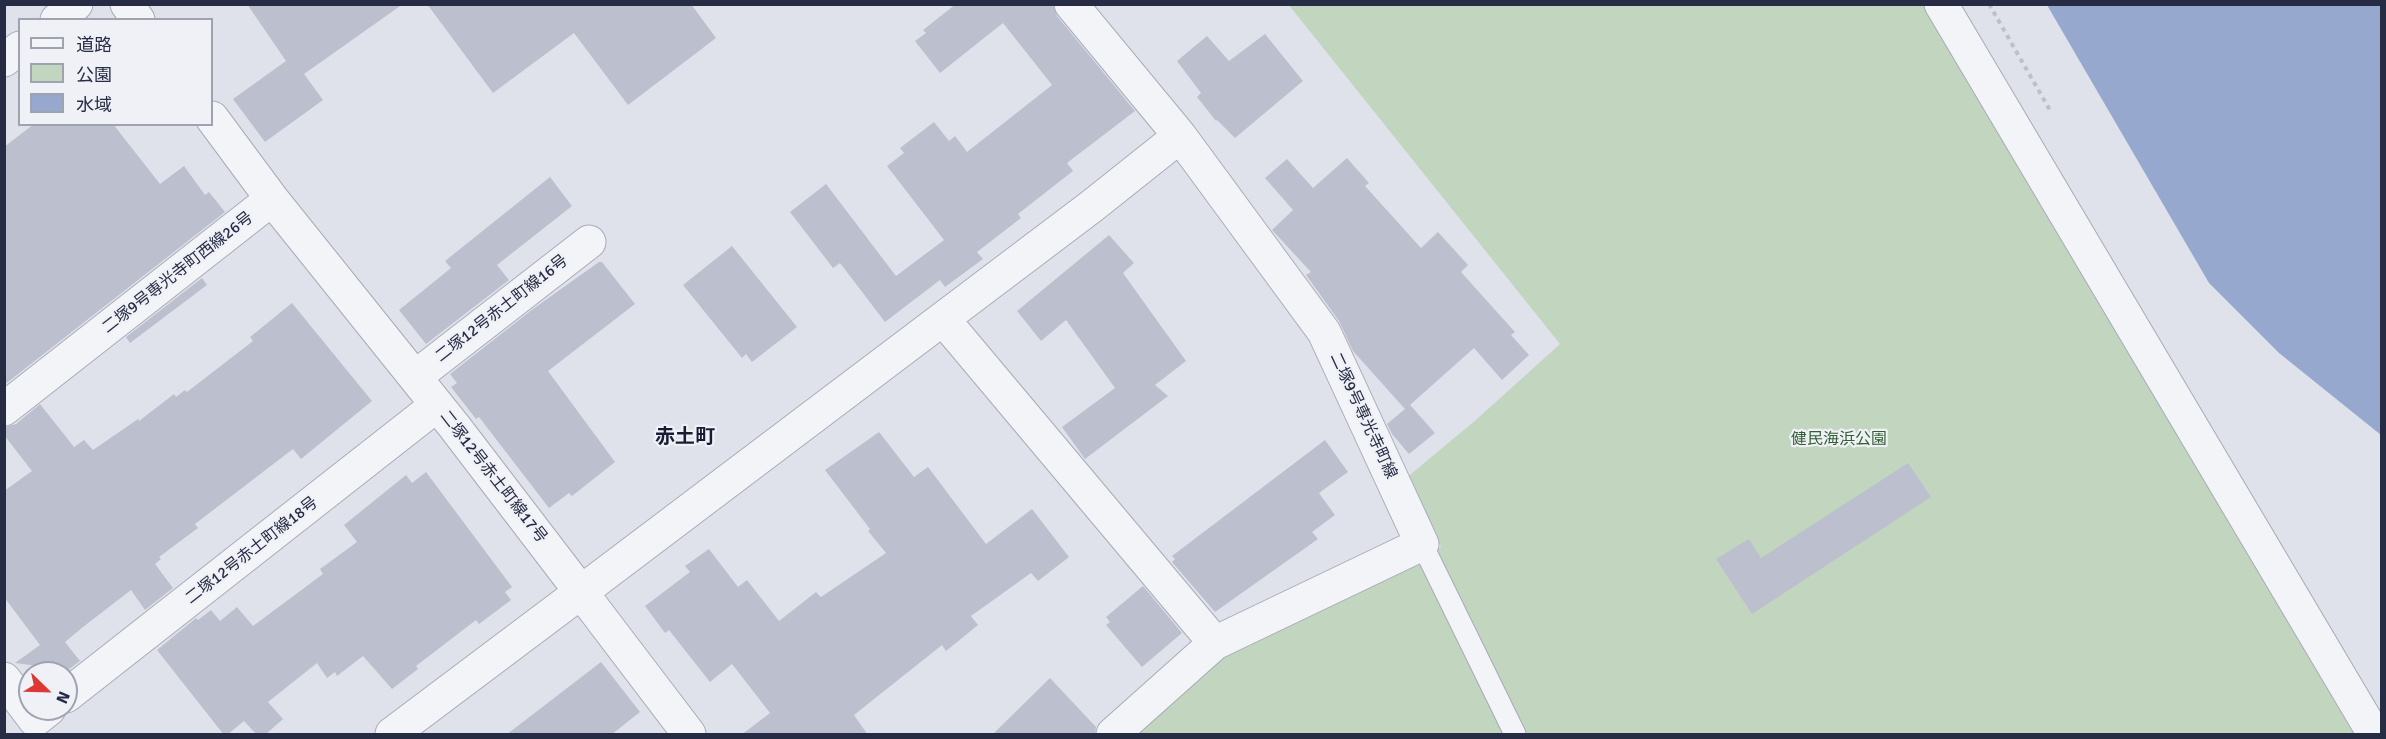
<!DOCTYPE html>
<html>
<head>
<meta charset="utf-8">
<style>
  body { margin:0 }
  #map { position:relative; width:2386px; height:739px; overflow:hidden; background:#dfe2ea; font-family:Signika,"Noto Sans JP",sans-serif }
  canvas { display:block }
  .frame { position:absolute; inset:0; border:6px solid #262c43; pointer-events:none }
  .legend { position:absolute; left:18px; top:18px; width:195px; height:108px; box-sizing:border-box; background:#eff1f7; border:2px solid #9fa2af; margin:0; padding:8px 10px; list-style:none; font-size:18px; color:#262c43 }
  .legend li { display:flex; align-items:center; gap:12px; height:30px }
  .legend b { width:30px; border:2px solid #9fa2af }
  .north { position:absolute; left:18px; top:661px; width:60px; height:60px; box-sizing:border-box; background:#eff1f7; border:2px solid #9fa2af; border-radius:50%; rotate:113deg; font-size:16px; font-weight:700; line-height:24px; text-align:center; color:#262c43 }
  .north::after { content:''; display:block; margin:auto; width:21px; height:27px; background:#de3836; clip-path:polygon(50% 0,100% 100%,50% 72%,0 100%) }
</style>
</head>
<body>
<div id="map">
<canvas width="2386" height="739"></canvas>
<div class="frame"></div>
<ul class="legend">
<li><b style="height:8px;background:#f3f4f8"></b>道路</li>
<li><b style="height:16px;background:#c1d5bf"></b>公園</li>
<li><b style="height:16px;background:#96a8ce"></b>水域</li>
</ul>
<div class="north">N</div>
</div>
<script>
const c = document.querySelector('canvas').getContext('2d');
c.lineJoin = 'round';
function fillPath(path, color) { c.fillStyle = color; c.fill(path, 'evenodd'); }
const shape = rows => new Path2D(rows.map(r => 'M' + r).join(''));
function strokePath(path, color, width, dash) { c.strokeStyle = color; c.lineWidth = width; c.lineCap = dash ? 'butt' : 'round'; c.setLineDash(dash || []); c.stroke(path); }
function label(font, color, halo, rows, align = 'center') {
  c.font = font + ' Signika,"Noto Sans JP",sans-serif'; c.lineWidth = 4.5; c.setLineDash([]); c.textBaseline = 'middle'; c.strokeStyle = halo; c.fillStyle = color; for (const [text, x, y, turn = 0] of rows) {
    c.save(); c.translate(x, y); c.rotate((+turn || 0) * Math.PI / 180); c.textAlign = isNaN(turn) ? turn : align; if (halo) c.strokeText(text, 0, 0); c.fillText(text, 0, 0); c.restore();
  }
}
const green = shape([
  [1288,4,1925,5,2354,734,1131,734,1214,662,1394,575,1441,547,1405,479,1477,419,1560,344]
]);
const water = shape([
  [2047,5,2381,5,2381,435,2279,353,2209,283]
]);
const building = shape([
  [247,4,403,4,304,74,323,100,265,142,233,99,286,61],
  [427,4,691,4,716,38,628,105,574,33,493,93],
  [956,4,1053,4,1057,16,1135,111,1067,163,1073,171,1018,214,1021,218,977,252,983,259,945,287,940,280,885,322,840,263,833,268,790,212,826,184,896,276,944,240,887,166,904,153,900,148,934,122,949,141,955,136,967,152,1052,85,1003,23,940,73,915,41,926,33,923,30],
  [1265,34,1303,81,1235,138,1217,120,1216,121,1197,97,1201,93,1177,61,1207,36,1229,61],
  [34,124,113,124,160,184,184,166,205,195,209,192,225,212,4,385,4,147],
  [1347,158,1369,183,1365,186,1421,248,1438,232,1468,265,1461,272,1515,332,1511,335,1529,355,1502,380,1474,348,1410,405,1435,433,1409,454,1392,434,1387,424,1405,409,1353,351,1339,321,1306,275,1311,272,1272,230,1293,210,1265,178,1287,159,1313,188],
  [550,177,572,206,497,265,509,280,426,344,399,310,451,268,445,261],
  [1109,235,1134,263,1123,273,1186,361,1155,385,1168,396,1085,459,1062,427,1115,388,1066,320,1041,341,1017,311],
  [732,246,797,327,752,362,746,354,742,358,683,285],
  [599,262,602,262,635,304,548,371,615,462,572,496,569,493,549,508,479,417,476,419,451,387,457,383,450,374,533,309],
  [202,278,207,285,130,343,126,337],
  [292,303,372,401,301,459,293,449,195,524,198,528,159,557,161,559,155,564,173,588,145,610,131,590,83,627,65,642,80,661,68,670,15,663,40,645,4,597,4,491,32,471,4,435,4,427,16,424,40,404,74,447,84,440,93,450,138,419,139,421,174,394,176,397,185,390,187,392,253,341,250,337],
  [879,432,914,477,928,467,986,544,1032,509,1069,557,1038,581,1031,573,971,616,978,625,946,651,942,645,854,715,868,735,741,735,770,713,732,664,710,682,669,630,665,633,645,606,690,572,685,566,709,549,738,587,747,580,779,621,816,592,821,597,886,553,868,531,870,529,825,470],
  [1325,440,1348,472,1319,493,1335,515,1312,532,1318,539,1215,612,1172,562,1175,559,1172,556],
  [1908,463,1931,497,1752,614,1716,559,1749,539,1761,558],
  [426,472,512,587,505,592,511,600,479,624,476,620,416,666,418,669,392,689,363,656,337,676,335,672,327,678,317,663,268,702,283,719,265,735,257,735,244,721,227,735,224,735,157,650,196,618,198,620,211,610,220,621,237,607,253,626,323,574,320,569,357,542,344,525,406,475,412,483],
  [1143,586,1182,633,1142,667,1106,625,1110,622,1106,617],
  [601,662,640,712,611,735,506,735],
  [1050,678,1096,727,1095,735,992,735]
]);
const path = shape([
  [1989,4,2051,112]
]);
const lane = shape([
  [1422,544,1515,734]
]);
const street = shape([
  [127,4,138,20],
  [1071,4,1180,136,1324,332,1422,544,1215,643,1113,734],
  [1941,4,2374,734],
  [57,20,76,4],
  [4,60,20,48],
  [272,199,454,426,581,592,392,734],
  [943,319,1215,643],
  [415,377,589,242],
  [4,409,272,199,212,118],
  [4,679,35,720,49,709],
  [66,696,437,405],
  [689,734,581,592,1092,206,1180,136]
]);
const streetNames = [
  ["二塚9号専光寺町西線26号",178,273,-38],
  ["二塚12号赤土町線16号",502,309,-38],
  ["二塚9号専光寺町線",1363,416,65],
  ["二塚12号赤土町線17号",493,477,52],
  ["二塚12号赤土町線18号",252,551,-38]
];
const parkNames = [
  ["健民海浜公園",1839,440]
];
const quarterNames = [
  ["赤土町",685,438]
];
fillPath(green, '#c1d5bf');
fillPath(water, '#96a8ce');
fillPath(building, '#bcc0ce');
strokePath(lane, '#a8abb8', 23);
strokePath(street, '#a8abb8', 35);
strokePath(path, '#bec0c9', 4, [4.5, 4.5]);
strokePath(lane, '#f3f4f8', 21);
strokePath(street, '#f3f4f8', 33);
label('16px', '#262c43', '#eff1f7', streetNames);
label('16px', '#336132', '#eff1f7', parkNames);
label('bold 20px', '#181d34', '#eff1f7', quarterNames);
</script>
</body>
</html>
